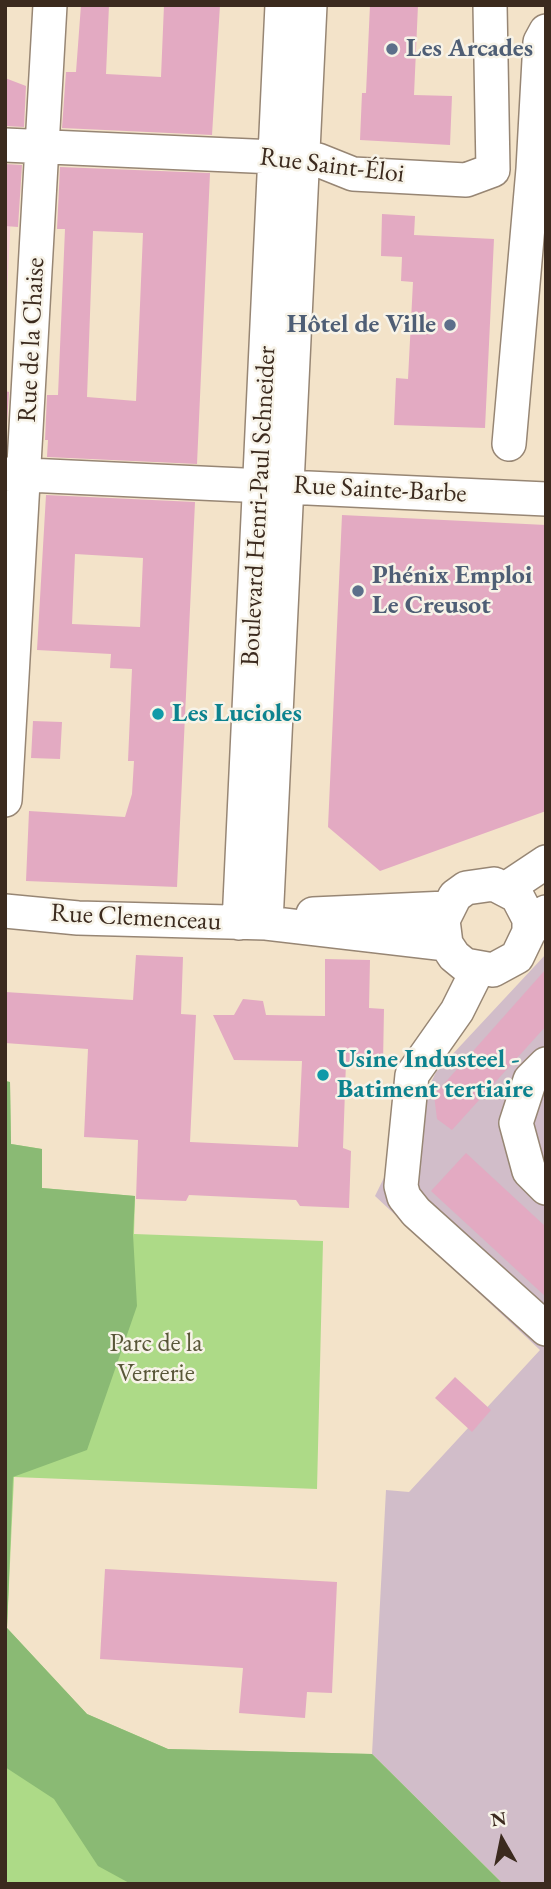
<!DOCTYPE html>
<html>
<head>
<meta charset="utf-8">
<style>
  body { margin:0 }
  #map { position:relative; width:551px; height:1889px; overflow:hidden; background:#f3e3c9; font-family:"EB Garamond",serif }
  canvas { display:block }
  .frame { position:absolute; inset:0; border:7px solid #3b2a1e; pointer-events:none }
  .north { position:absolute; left:467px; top:1805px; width:70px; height:70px; -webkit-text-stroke:5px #f7f3e8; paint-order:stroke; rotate:351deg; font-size:19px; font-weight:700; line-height:28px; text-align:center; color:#3b2a1e }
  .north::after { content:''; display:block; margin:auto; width:24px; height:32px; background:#3b2a1e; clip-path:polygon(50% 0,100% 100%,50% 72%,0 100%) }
</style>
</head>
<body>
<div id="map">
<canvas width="551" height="1889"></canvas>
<div class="frame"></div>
<div class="north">N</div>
</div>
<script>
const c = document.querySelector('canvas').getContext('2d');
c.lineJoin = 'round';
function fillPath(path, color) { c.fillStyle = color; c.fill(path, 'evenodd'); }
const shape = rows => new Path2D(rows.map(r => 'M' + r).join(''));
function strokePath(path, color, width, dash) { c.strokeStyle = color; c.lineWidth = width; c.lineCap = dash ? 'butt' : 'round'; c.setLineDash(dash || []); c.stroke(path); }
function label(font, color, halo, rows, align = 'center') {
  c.font = font + ' "EB Garamond",serif'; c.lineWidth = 5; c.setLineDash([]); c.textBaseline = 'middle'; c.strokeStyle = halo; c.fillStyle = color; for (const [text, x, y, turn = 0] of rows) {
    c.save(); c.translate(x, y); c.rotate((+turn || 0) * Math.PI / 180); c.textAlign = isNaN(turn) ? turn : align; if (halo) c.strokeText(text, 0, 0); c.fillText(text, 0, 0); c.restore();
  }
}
const built = shape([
  [5,169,13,169,5,340]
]);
const industrial = shape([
  [546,954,546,1884,503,1884,372,1754,386,1490,409,1492,540,1350,375,1196,436,1072]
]);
const green = shape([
  [5,1081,10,1082,11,1144,42,1149,42,1188,135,1196,134,1234,323,1241,317,1489,14,1477,7,1628,87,1714,168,1749,372,1754,503,1884,5,1884]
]);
const forest = shape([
  [5,1081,10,1082,11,1144,42,1149,42,1188,135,1196,133,1234,137,1306,87,1450,13,1477,7,1628,87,1714,168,1749,372,1754,503,1884,131,1884,98,1866,54,1799,5,1767]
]);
const building = shape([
  [81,5,109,5,106,74,161,77,164,5,220,5,212,135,62,128,66,72,76,72],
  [370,5,418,5,414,95,452,96,450,145,360,140,362,93,366,93],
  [5,78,26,86,24,127,5,126],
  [5,164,22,165,18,227,5,226],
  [60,167,210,173,197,464,47,457,48,440,45,440,47,395,58,395,65,229,57,229],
  [93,231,143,233,136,401,87,397],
  [382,214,415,216,414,235,494,239,485,428,394,425,396,378,408,379,413,282,401,281,402,257,381,256],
  [5,391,9,392,6,439,5,439],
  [46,495,195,502,177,887,26,881,29,811,125,817,132,794,134,761,128,761,132,669,110,668,111,654,37,650],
  [75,554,143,558,140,627,72,624],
  [342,515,546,525,546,811,380,871,328,827],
  [33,721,62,722,60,759,31,758],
  [136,955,183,957,181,1014,196,1015,190,1142,298,1147,302,1061,234,1060,213,1015,234,1015,243,999,263,1001,266,1015,325,1016,325,959,370,960,369,1008,384,1009,383,1063,346,1062,343,1148,351,1151,349,1208,300,1206,296,1200,189,1195,186,1201,136,1199,138,1140,84,1137,88,1049,5,1043,5,992,133,1000],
  [546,969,546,1026,452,1130,437,1119,434,1095],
  [466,1153,546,1227,546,1297,431,1191],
  [455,1377,491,1410,472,1432,435,1398],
  [105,1569,337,1582,332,1693,307,1692,305,1718,239,1713,243,1668,100,1659]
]);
const minor = shape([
  [5,145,275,157,318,160,353,174,466,180,493,170,490,5],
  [509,444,533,169,540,42,546,31],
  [5,474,546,499],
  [5,800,50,5],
  [507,888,546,862],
  [5,911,78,918,266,923,446,944],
  [313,914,447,908],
  [239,923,282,5],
  [266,923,310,5],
  [529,932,529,919,517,896,494,884,466,888,455,896,443,920,446,944,454,956,465,965,493,970,517,957,529,932,546,912],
  [478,969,457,1011,412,1075,401,1186,404,1197,416,1212,546,1329],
  [546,1064,530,1080,516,1123,529,1171,546,1188]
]);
const markers = [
  [392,49,7,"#5c6f8a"],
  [450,325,7,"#5c6f8a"],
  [358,591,7,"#5c6f8a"],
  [158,714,7,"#0f9aa8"],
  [323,1075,7,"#0f9aa8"]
];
const serviceNames = [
  ["Les Arcades",406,49],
  ["Hôtel de Ville",436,325,"right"],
  ["Phénix Emploi",372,576],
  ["Le Creusot",372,606]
];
const streetNames = [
  ["Rue Saint-Éloi",332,166,7],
  ["Rue de la Chaise",32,340,-87],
  ["Rue Sainte-Barbe",380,490,3],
  ["Boulevard Henri-Paul Schneider",259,506,-87],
  ["Rue Clemenceau",136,918,3]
];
const cultureNames = [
  ["Les Lucioles",172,714],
  ["Usine Industeel -",337,1060],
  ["Batiment tertiaire",337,1090]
];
const parkNames = [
  ["Parc de la",156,1344],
  ["Verrerie",156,1374]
];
fillPath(built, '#f6cfd6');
fillPath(industrial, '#d1bdc9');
fillPath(green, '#adda87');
fillPath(forest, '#8aba74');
fillPath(building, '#e3aac2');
strokePath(minor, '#978674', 36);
strokePath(minor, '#fff', 33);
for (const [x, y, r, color] of markers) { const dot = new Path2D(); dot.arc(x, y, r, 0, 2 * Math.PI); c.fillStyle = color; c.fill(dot); strokePath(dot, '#f7f3e8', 2.5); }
label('bold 26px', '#4e5e75', '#f7f3e8', serviceNames, 'left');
label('26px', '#3b2a1e', '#f7f3e8', streetNames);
label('bold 26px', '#0d838f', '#f7f3e8', cultureNames, 'left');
label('26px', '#585638', '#f7f3e8', parkNames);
</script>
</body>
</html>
